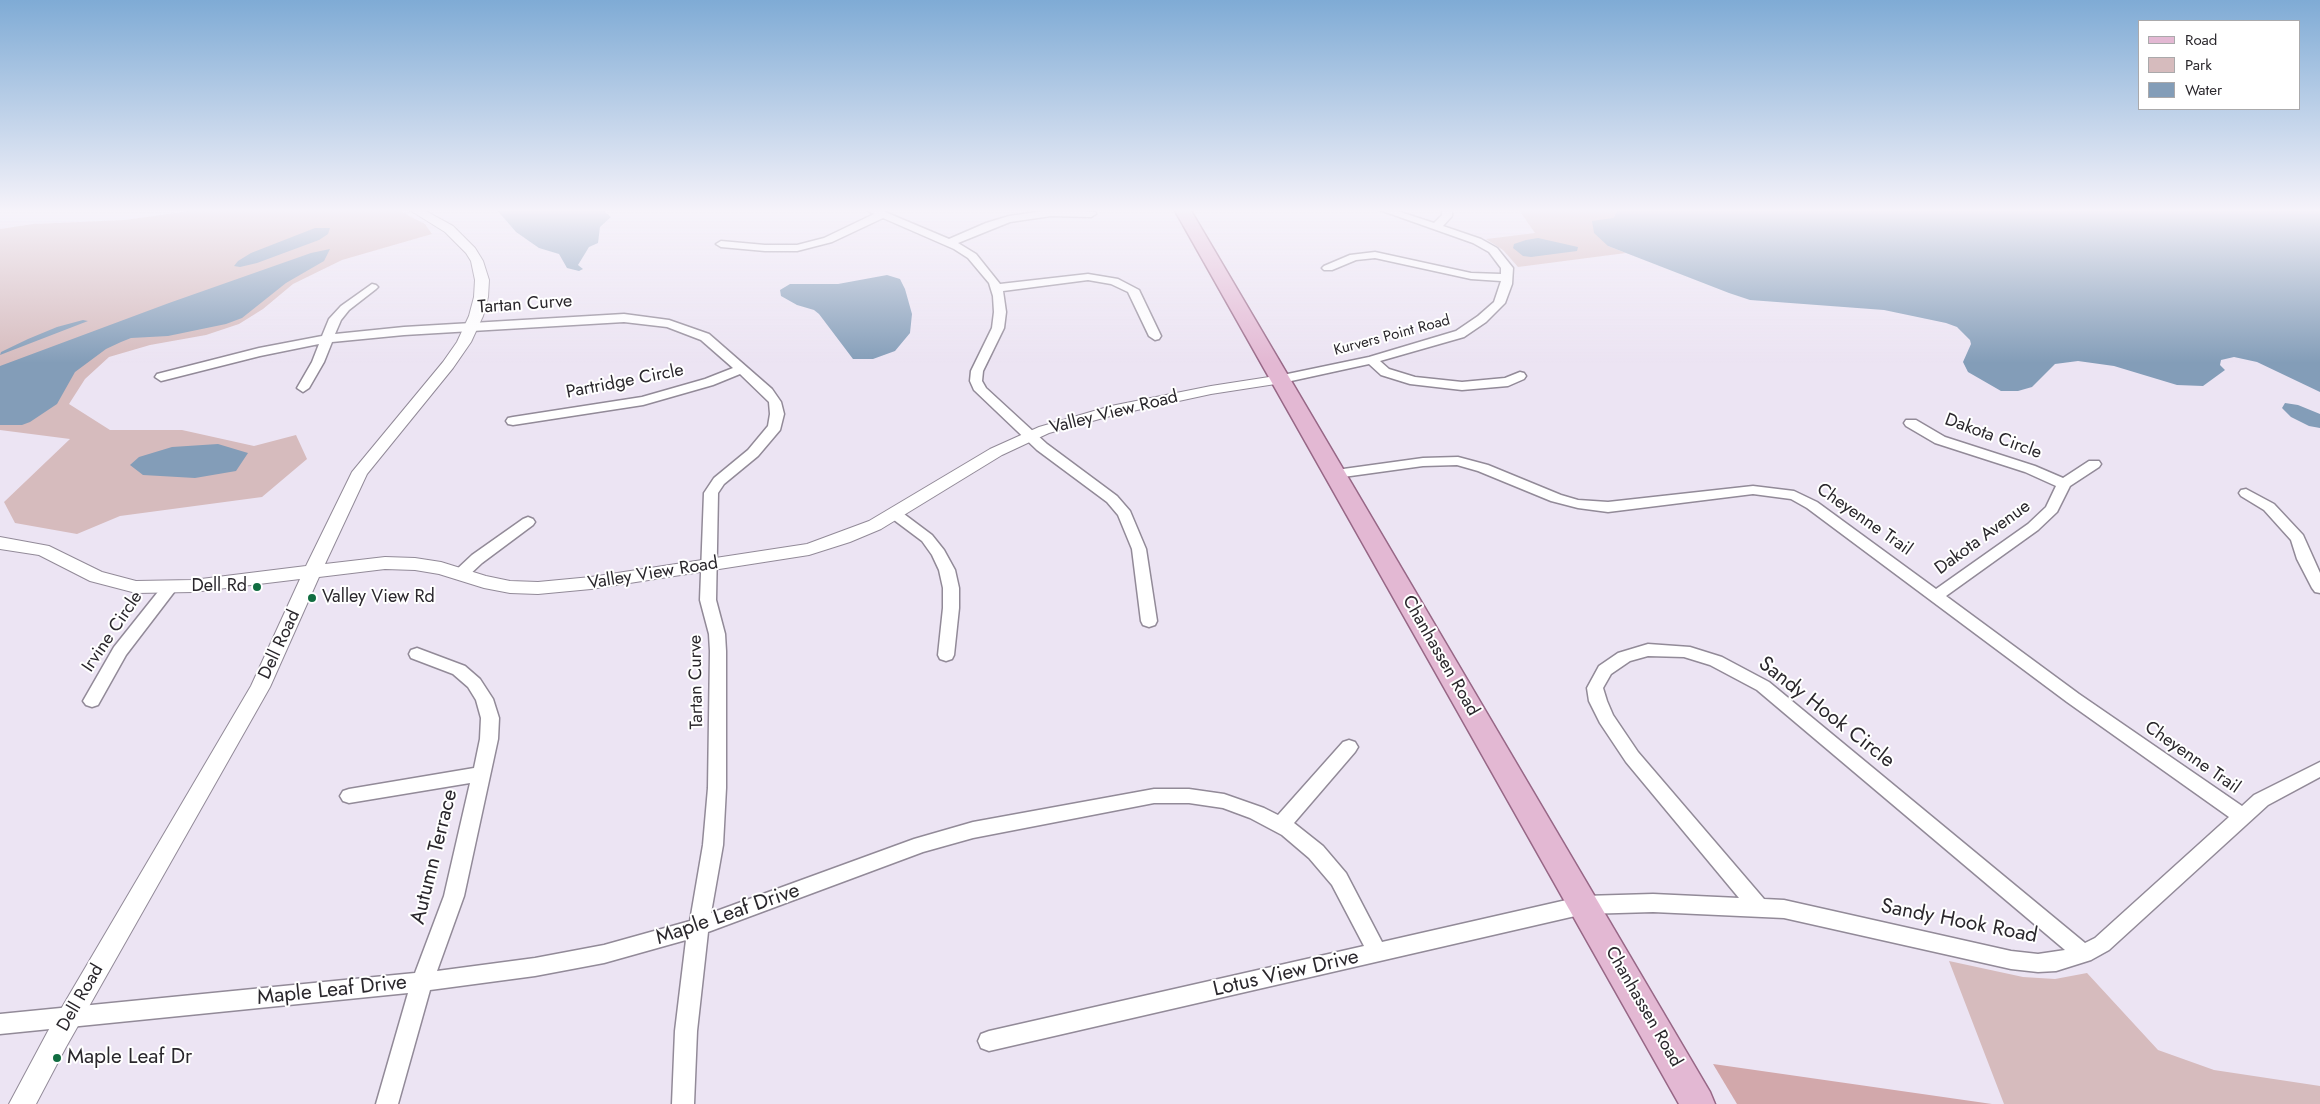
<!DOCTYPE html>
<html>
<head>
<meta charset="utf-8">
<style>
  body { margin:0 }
  #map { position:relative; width:2320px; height:1104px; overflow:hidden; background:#ece4f3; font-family:Jost,sans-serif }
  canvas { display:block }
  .legend { position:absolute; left:2138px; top:20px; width:162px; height:90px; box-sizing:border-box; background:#fff; border:1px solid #aaa9ab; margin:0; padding:6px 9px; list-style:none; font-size:15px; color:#2a272c }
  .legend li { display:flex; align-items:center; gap:10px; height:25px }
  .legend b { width:25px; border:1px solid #aaa9ab }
</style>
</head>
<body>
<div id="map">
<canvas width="2320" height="1104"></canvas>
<ul class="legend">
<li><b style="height:6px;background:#e3b8d3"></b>Road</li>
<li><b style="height:14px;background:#d6bbbd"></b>Park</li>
<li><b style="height:14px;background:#839db8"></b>Water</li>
</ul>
</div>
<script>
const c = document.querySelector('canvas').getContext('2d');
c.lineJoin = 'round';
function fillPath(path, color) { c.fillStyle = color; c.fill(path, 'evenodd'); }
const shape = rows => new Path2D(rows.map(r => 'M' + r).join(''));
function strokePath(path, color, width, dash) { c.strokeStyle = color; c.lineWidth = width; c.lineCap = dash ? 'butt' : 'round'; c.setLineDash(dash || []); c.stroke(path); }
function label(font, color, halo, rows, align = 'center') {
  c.font = font + ' Jost,sans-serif'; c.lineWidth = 4; c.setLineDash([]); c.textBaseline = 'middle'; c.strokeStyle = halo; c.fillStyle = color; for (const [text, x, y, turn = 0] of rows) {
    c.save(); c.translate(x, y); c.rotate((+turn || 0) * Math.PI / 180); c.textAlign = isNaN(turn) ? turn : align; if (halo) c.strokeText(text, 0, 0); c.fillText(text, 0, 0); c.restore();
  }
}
const green = shape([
  [204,209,396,209,425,224,432,234,342,260,293,284,263,309,239,324,206,335,150,345,109,357,85,379,69,404,110,430,182,430,254,446,296,435,307,459,262,497,120,516,77,534,15,523,4,502,70,439,0,430,0,229,33,224,124,220],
  [1518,209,1614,209,1617,212,1613,218,1608,246,1626,253,1518,267,1503,250,1486,239,1535,233],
  [1949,961,2023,977,2055,979,2087,973,2158,1050,2214,1070,2320,1086,2320,1104,2004,1104]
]);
const forest = shape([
  [1713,1064,1992,1104,1737,1104]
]);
const water = shape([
  [496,209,602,209,611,217,600,227,598,243,589,247,578,265,583,269,579,271,567,268,559,254,539,248,516,232],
  [1615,209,2320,209,2320,392,2257,362,2234,357,2221,360,2220,365,2225,370,2203,386,2177,385,2114,366,2078,361,2055,364,2032,387,2018,391,2001,391,1968,372,1963,362,1971,344,1970,340,1957,327,1946,323,1884,310,1750,300,1729,293,1608,246,1594,233,1592,221,1613,218,1617,212],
  [315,228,330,228,328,234,319,240,257,263,240,267,234,266,238,261,251,253],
  [1538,238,1578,247,1577,251,1531,257,1523,256,1513,248,1514,244,1526,240],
  [330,249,324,261,286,283,242,318,226,324,168,336,131,338,121,342,106,349,75,372,57,404,30,422,22,425,0,425,0,366,169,303,311,253],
  [887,275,900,279,905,289,912,314,910,333,895,351,873,359,853,359,819,314,814,310,797,305,781,296,780,290,790,284,838,284],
  [83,320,88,321,0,355,1,352,28,339,57,327],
  [2285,403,2298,405,2320,414,2320,428,2309,426,2291,417,2282,408],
  [218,444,248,453,236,471,195,478,143,475,130,465,139,457,172,447]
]);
const minor = shape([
  [865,209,878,209,949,239,986,223,1009,216,1051,210,1095,212,1096,214,1091,217,1051,216,1010,222,958,243,976,254,1000,284,1088,274,1118,279,1139,290,1161,336,1159,339,1155,340,1149,336,1128,292,1111,284,1088,280,1003,291,1006,312,1004,328,983,371,982,381,986,388,1047,444,1117,496,1130,511,1146,549,1157,621,1155,625,1149,627,1143,625,1141,621,1132,549,1118,515,1107,502,1037,450,974,390,970,381,971,371,992,328,994,312,993,296,989,283,968,258,954,249,883,218,832,242,797,251,765,251,721,247,716,244,721,241,765,245,797,245,824,238,874,214,865,209],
  [1377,209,1391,209,1434,223,1442,215,1442,209,1452,209,1452,216,1443,226,1481,239,1497,248,1513,268,1512,284,1505,303,1486,322,1464,337,1380,361,1389,369,1415,377,1462,382,1505,378,1520,372,1524,373,1526,376,1524,379,1508,386,1462,390,1410,384,1381,375,1369,364,1282,383,1278,382,1276,379,1278,376,1369,357,1456,331,1478,316,1494,302,1501,281,1471,279,1375,258,1356,260,1332,270,1324,270,1322,268,1324,266,1350,255,1375,252,1471,273,1501,274,1501,268,1489,252,1473,243,1377,209],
  [372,284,376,285,378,287,376,289,349,310,341,320,335,334,404,327,624,314,669,320,709,334,772,389,781,402,784,414,780,430,758,456,724,484,718,493,716,600,725,634,726,651,726,788,723,845,711,913,914,839,973,822,1154,789,1189,789,1224,794,1264,808,1278,815,1343,742,1349,740,1355,742,1358,747,1355,752,1294,823,1323,846,1346,873,1382,942,1584,896,1653,894,1739,898,1626,762,1600,723,1589,701,1587,688,1599,666,1618,653,1648,644,1690,647,1722,657,1769,682,2085,943,2095,938,2229,817,2067,702,1807,508,1791,499,1753,494,1608,512,1578,508,1551,501,1478,471,1457,465,1423,466,1336,478,1329,474,1336,470,1423,458,1458,457,1488,465,1561,495,1578,500,1608,502,1753,486,1794,491,1817,502,1936,589,2028,524,2046,507,2056,486,2025,472,1935,443,1906,426,1904,423,1906,420,1916,420,1945,437,2035,466,2063,478,2089,461,2099,461,2101,464,2099,467,2070,486,2057,512,2038,530,1946,596,2079,694,2242,806,2254,795,2320,762,2320,777,2268,805,2109,950,2091,960,2056,971,2038,972,2011,969,1784,918,1653,912,1584,914,989,1051,981,1048,978,1041,981,1034,989,1031,1364,946,1332,885,1309,858,1282,835,1250,818,1223,808,1189,803,1154,803,973,838,923,852,708,932,697,1031,694,1104,672,1104,675,1031,686,940,604,963,535,976,430,990,398,1104,376,1104,408,993,0,1034,0,1014,415,973,444,896,470,783,349,803,343,801,340,796,343,791,349,789,474,768,480,739,481,718,476,700,468,687,453,674,411,658,409,654,411,650,417,648,465,666,480,679,493,699,499,718,498,739,464,896,437,971,535,958,604,945,690,921,703,845,708,788,710,651,709,634,700,600,704,493,714,478,748,450,768,426,770,414,769,402,740,374,713,385,643,405,513,425,508,424,506,421,508,418,513,417,642,397,705,379,733,368,701,340,667,327,624,322,404,335,332,342,324,362,309,388,303,392,297,388,312,362,319,344,260,356,161,381,155,377,157,374,259,348,322,336,329,319,341,306,372,284],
  [1648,656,1684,657,1710,665,1757,690,2065,950,2038,954,2011,951,1784,900,1764,899,1638,752,1613,715,1607,701,1603,688,1611,674,1630,661,1648,656],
  [2246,489,2274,504,2303,535,2320,573,2320,593,2315,592,2312,588,2297,559,2291,540,2264,510,2241,496,2239,493,2241,490,2246,489],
  [895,509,900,511,932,535,944,550,955,570,959,588,959,608,954,655,952,659,946,661,940,659,938,655,943,608,943,588,939,570,932,555,922,541,890,517,888,514,890,511,895,509],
  [528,517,533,519,535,522,533,525,482,563,466,578,456,578,453,574,456,570,472,555,523,519,528,517],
  [170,582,175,583,178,587,126,655,98,705,92,707,86,705,83,701,114,647,165,583,170,582]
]);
const tertiary = shape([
  [408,209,422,209,453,226,475,248,483,261,489,280,488,297,483,316,471,342,453,368,367,474,325,564,385,557,415,558,441,562,486,576,510,581,538,582,591,577,807,544,869,521,990,449,1039,427,1111,406,1211,386,1282,375,1289,379,1282,383,1211,394,1114,415,1049,433,1002,455,881,529,850,542,809,555,591,589,538,594,510,593,484,588,439,574,415,570,385,569,319,577,270,687,66,1047,36,1104,9,1104,48,1031,251,686,300,579,193,592,136,593,90,581,39,555,0,549,0,537,49,546,102,572,136,581,193,580,306,566,352,472,443,362,457,342,469,316,474,297,475,280,471,261,466,253,445,232,408,209]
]);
const primary = shape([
  [1174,209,1190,209,1710,1092,1715,1104,1679,1104,1174,209]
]);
const markers = [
  [257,587,5,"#116d41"],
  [312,598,5,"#116d41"],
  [57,1058,5,"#116d41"]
];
const farStreetnames = [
  ["Kurvers Point Road",1392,336,-15]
];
const streetNames = [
  ["Tartan Curve",525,305,-4],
  ["Partridge Circle",625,382,-11],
  ["Valley View Road",1114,413,-14],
  ["Dakota Circle",1993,437,20],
  ["Cheyenne Trail",1864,520,35],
  ["Dakota Avenue",1983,538,-36],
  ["Valley View Road",653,574,-9],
  ["Irvine Circle",113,632,-56],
  ["Dell Road",280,645,-65],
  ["Chanhassen Road",1440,656,60],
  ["Tartan Curve",697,682,-91],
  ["Cheyenne Trail",2192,758,35],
  ["Dell Road",81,998,-60],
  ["Chanhassen Road",1643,1007,60]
];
const poiNames = [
  ["Dell Rd",247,587],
  ["Valley View Rd",322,598,"left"]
];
const nearStreetnames = [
  ["Sandy Hook Circle",1826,713,38],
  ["Autumn Terrace",435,857,-76],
  ["Maple Leaf Drive",728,915,-19],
  ["Sandy Hook Road",1959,922,11],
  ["Lotus View Drive",1286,974,-13],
  ["Maple Leaf Drive",332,991,-6]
];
const nearPoinames = [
  ["Maple Leaf Dr",67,1058]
];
fillPath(green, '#d6bbbd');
fillPath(forest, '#d2a8ab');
fillPath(water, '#839db8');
strokePath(minor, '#928a98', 3);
strokePath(tertiary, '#928a98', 2);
strokePath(primary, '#976786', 3);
fillPath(minor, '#fff');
fillPath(tertiary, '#fff');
fillPath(primary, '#e3b8d3');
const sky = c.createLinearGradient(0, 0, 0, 363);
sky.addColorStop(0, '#7fabd5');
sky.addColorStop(0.58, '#f6f3fa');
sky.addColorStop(1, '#f6f3fa00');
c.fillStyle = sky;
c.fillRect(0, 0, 2320, 363);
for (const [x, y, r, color] of markers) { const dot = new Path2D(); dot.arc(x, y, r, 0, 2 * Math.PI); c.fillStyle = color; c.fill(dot); strokePath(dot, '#fff', 2); }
label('15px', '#2a272c', '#fff', farStreetnames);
label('18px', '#2a272c', '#fff', streetNames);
label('18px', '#2a272c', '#fff', poiNames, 'right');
label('21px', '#2a272c', '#fff', nearStreetnames);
label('21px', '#2a272c', '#fff', nearPoinames, 'left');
</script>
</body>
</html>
